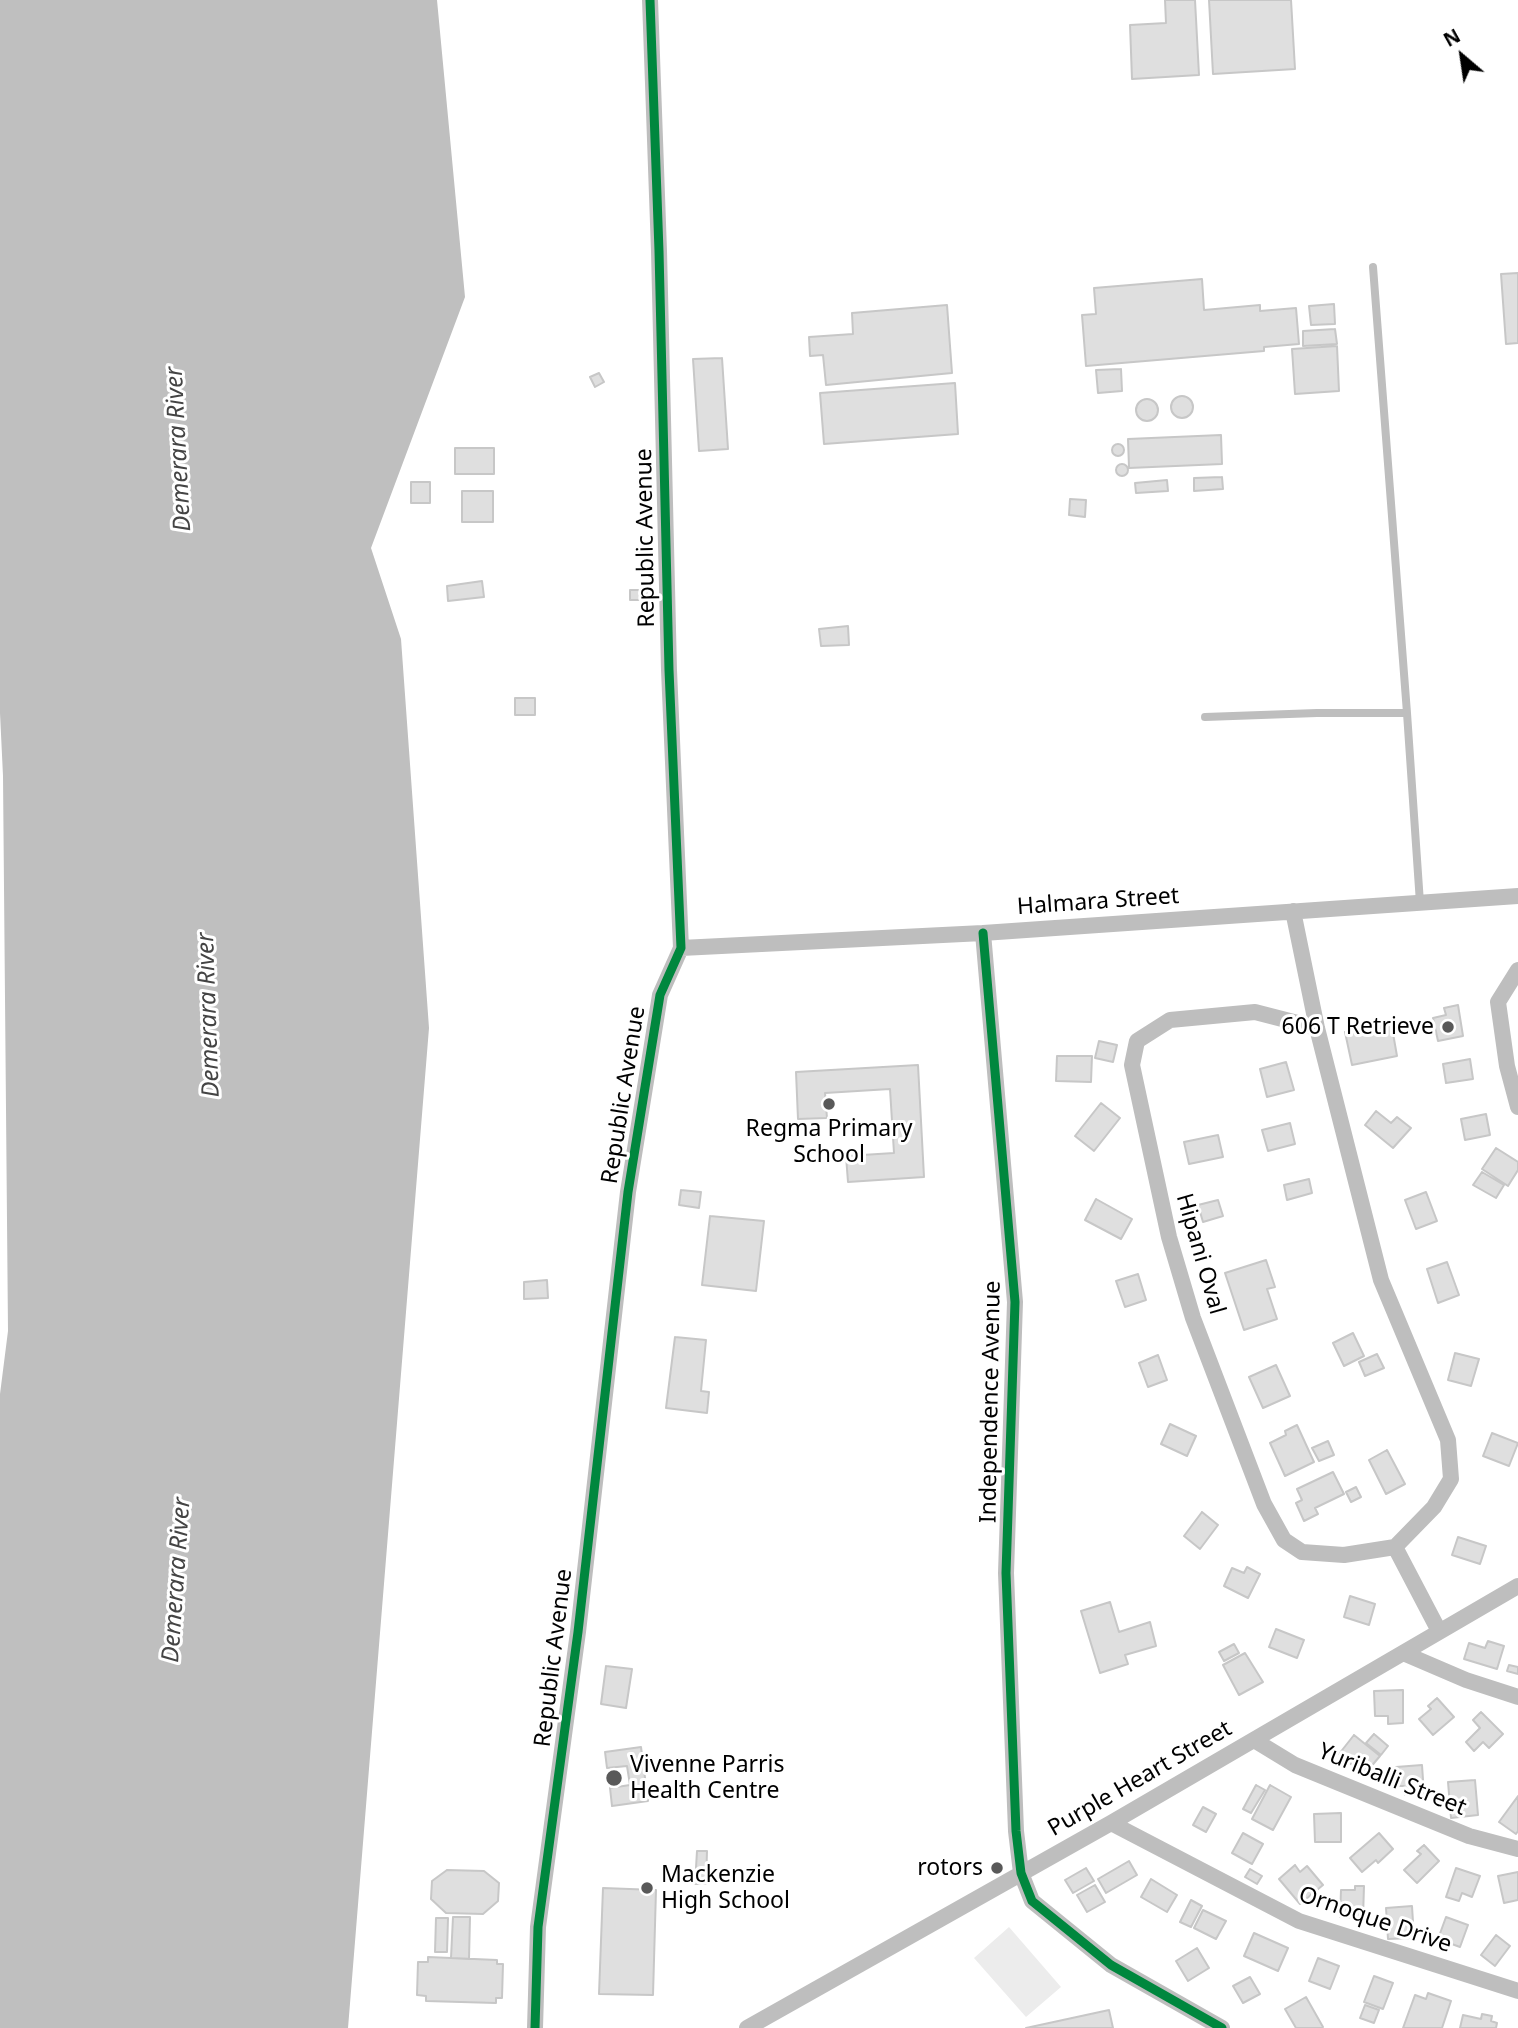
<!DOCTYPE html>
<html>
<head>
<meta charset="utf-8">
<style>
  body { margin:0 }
  #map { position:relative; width:1518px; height:2028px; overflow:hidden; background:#fff; font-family:"Noto Sans",sans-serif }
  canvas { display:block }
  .north { position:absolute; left:1427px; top:21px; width:70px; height:70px; -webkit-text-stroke:5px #fff; paint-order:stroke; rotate:331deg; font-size:19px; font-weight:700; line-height:28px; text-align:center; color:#000 }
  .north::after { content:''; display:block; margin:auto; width:24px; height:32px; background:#000; clip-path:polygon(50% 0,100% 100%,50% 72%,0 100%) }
</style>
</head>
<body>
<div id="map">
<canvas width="1518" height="2028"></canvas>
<div class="north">N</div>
</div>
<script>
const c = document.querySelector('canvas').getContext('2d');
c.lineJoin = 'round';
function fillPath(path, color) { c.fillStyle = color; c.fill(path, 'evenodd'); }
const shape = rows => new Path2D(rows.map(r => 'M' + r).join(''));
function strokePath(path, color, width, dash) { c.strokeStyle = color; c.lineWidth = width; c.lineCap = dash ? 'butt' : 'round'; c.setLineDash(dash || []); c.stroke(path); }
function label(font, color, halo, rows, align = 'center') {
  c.font = font + ' "Noto Sans",sans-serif'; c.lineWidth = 6; c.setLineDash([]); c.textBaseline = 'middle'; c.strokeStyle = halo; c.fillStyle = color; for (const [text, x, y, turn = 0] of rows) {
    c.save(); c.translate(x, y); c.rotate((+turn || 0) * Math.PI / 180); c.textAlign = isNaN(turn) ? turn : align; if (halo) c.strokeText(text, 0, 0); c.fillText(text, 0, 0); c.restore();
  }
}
const green = shape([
  [1009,1927,1061,1987,1026,2017,974,1958]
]);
const water = shape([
  [0,0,437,0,465,297,371,548,401,639,429,1028,348,2028,0,2028,0,1394,8,1331,3,776,0,713]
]);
const building = shape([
  [1165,0,1195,0,1199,75,1132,79,1130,25,1166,23,1165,0],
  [1209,0,1291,0,1295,69,1213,74,1209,0],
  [1518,273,1518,343,1506,344,1501,274,1518,273],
  [1202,279,1204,310,1260,305,1260,311,1296,308,1299,344,1264,347,1264,351,1086,366,1082,315,1096,314,1094,288,1202,279],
  [1334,304,1335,324,1311,325,1309,306,1334,304],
  [947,305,952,373,826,385,823,355,810,356,809,337,853,334,852,313,947,305],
  [1335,329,1337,344,1303,346,1303,331,1335,329],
  [1337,346,1339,391,1295,394,1292,349,1337,346],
  [722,358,728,449,699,451,693,359,722,358],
  [1121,369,1122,391,1098,393,1096,370,1121,369],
  [599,373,604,382,595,387,590,377,599,373],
  [955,383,958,434,824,444,820,393,955,383],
  '1171 407a11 11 0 1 1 22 0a11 11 0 1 1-22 0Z',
  '1136 410a11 11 0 1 1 22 0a11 11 0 1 1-22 0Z',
  [1221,435,1222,464,1129,468,1128,439,1221,435],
  '1112 450a6 6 0 1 1 12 0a6 6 0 1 1-12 0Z',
  [455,448,494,448,494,474,455,474,455,448],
  '1116 470a6 6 0 1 1 12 0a6 6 0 1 1-12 0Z',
  [1222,477,1223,489,1194,491,1194,478,1222,477],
  [1167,480,1168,491,1136,493,1135,483,1167,480],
  [411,482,430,482,430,503,411,503,411,482],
  [462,491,493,491,493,522,462,522,462,491],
  [1070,499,1086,500,1085,517,1069,515,1070,499],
  [482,581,484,597,448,601,447,586,482,581],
  [630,590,647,590,647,600,630,600,630,590],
  [848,626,849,645,821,646,819,629,848,626],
  [515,698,535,698,535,715,515,715,515,698],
  [1458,1005,1463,1036,1438,1041,1433,1018,1446,1015,1444,1008,1458,1005],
  [1391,1022,1397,1056,1352,1065,1345,1032,1391,1022],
  [1099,1041,1117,1045,1113,1062,1095,1058,1099,1041],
  [1057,1056,1092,1056,1091,1082,1056,1081,1057,1056],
  [1470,1059,1473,1079,1446,1083,1443,1064,1470,1059],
  [1286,1062,1294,1090,1267,1097,1260,1069,1286,1062],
  [918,1065,924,1177,848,1182,846,1156,894,1153,890,1089,825,1093,827,1118,798,1119,796,1072,918,1065],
  [1101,1103,1120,1118,1094,1151,1075,1136,1101,1103],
  [1376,1111,1391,1123,1397,1117,1411,1128,1393,1148,1365,1125,1376,1111],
  [1486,1114,1490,1135,1465,1140,1461,1119,1486,1114],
  [1290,1123,1295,1144,1268,1151,1262,1130,1290,1123],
  [1218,1135,1223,1157,1189,1164,1184,1142,1218,1135],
  [1496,1148,1518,1162,1518,1170,1508,1186,1482,1169,1496,1148],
  [1482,1172,1504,1185,1496,1198,1473,1185,1482,1172],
  [1309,1179,1312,1193,1287,1200,1284,1185,1309,1179],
  [681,1190,701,1192,699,1208,679,1205,681,1190],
  [1426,1192,1437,1221,1416,1229,1405,1200,1426,1192],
  [1096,1199,1132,1219,1121,1239,1085,1220,1096,1199],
  [1218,1200,1223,1216,1203,1222,1198,1205,1218,1200],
  [710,1216,764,1221,756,1291,702,1285,710,1216],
  [1266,1260,1275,1287,1267,1289,1277,1319,1244,1330,1225,1273,1266,1260],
  [1447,1262,1459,1295,1438,1303,1427,1269,1447,1262],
  [1138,1274,1146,1300,1125,1307,1116,1281,1138,1274],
  [547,1280,548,1298,524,1299,524,1282,547,1280],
  [1353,1333,1364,1356,1344,1366,1333,1343,1353,1333],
  [675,1337,706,1340,701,1391,709,1392,707,1413,666,1408,675,1337],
  [1455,1353,1479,1359,1471,1386,1448,1380,1455,1353],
  [1377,1354,1384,1368,1365,1376,1359,1362,1377,1354],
  [1158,1355,1167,1380,1148,1387,1139,1363,1158,1355],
  [1276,1365,1290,1396,1263,1408,1249,1377,1276,1365],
  [1170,1424,1196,1436,1187,1456,1161,1444,1170,1424],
  [1297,1425,1314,1462,1285,1476,1270,1443,1286,1435,1285,1431,1297,1425],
  [1492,1433,1518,1443,1509,1466,1483,1456,1492,1433],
  [1328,1441,1334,1455,1319,1461,1312,1448,1328,1441],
  [1387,1450,1405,1484,1386,1494,1369,1460,1387,1450],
  [1333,1472,1344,1494,1315,1508,1318,1514,1304,1521,1296,1503,1302,1500,1297,1489,1333,1472],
  [1356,1487,1361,1497,1351,1502,1346,1492,1356,1487],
  [1202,1512,1218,1525,1200,1549,1184,1536,1202,1512],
  [1458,1537,1486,1546,1480,1564,1452,1555,1458,1537],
  [1247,1567,1260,1574,1248,1598,1224,1586,1232,1568,1244,1573,1247,1567],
  [1350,1596,1375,1604,1369,1625,1344,1617,1350,1596],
  [1110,1602,1119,1632,1150,1622,1156,1646,1125,1655,1128,1664,1100,1673,1081,1611,1110,1602],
  [1276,1629,1304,1640,1297,1658,1269,1647,1276,1629],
  [1488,1641,1504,1646,1497,1669,1464,1659,1469,1643,1485,1648,1488,1641],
  [1234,1644,1239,1653,1224,1661,1219,1652,1234,1644],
  [1245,1653,1263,1682,1239,1695,1223,1665,1245,1653],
  [1509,1665,1518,1667,1518,1674,1507,1671,1509,1665],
  [606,1666,632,1669,626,1708,601,1704,606,1666],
  [1403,1690,1403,1723,1388,1724,1388,1716,1375,1716,1374,1691,1403,1690],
  [1437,1698,1454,1717,1433,1735,1419,1719,1431,1709,1428,1706,1437,1698],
  [1481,1712,1503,1734,1489,1748,1483,1742,1474,1751,1466,1742,1480,1728,1473,1720,1481,1712],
  [1374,1734,1388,1746,1381,1755,1366,1743,1374,1734],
  [1354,1735,1380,1756,1364,1775,1339,1754,1354,1735],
  [641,1747,648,1801,612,1806,610,1788,630,1785,627,1766,607,1768,605,1752,641,1747],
  [1422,1765,1424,1794,1405,1795,1404,1786,1397,1786,1396,1767,1422,1765],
  [1475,1780,1478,1815,1451,1818,1448,1782,1475,1780],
  [1256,1785,1265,1790,1251,1813,1243,1809,1256,1785],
  [1270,1785,1291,1797,1273,1830,1252,1819,1270,1785],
  [1518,1796,1518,1831,1516,1834,1499,1822,1518,1796],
  [1203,1807,1216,1814,1206,1832,1193,1825,1203,1807],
  [1341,1813,1341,1842,1315,1842,1314,1814,1341,1813],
  [1243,1833,1263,1844,1252,1864,1232,1853,1243,1833],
  [1379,1833,1393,1849,1378,1863,1376,1860,1362,1872,1350,1858,1379,1833],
  [1424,1845,1439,1861,1417,1883,1404,1870,1421,1854,1417,1851,1424,1845],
  [697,1851,707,1851,706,1884,695,1884,697,1851],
  [1129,1861,1137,1875,1106,1893,1098,1879,1129,1861],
  [1295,1865,1300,1872,1307,1866,1323,1885,1300,1904,1279,1879,1295,1865],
  [1086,1868,1094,1881,1073,1893,1065,1880,1086,1868],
  [1456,1868,1480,1876,1472,1897,1462,1893,1459,1901,1446,1897,1456,1868],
  [1250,1869,1262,1876,1257,1884,1245,1877,1250,1869],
  [447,1870,484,1871,499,1883,498,1901,483,1914,446,1913,431,1899,432,1881,447,1870],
  [1518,1872,1518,1900,1504,1903,1498,1876,1518,1872],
  [1151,1879,1177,1895,1167,1912,1141,1897,1151,1879],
  [1095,1885,1105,1902,1087,1912,1077,1895,1095,1885],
  [1355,1886,1364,1886,1363,1918,1340,1917,1341,1890,1355,1890,1355,1886],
  [603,1888,656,1890,653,1995,599,1994,603,1888],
  [1191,1900,1202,1906,1191,1927,1180,1922,1191,1900],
  [1412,1906,1414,1938,1388,1939,1386,1908,1412,1906],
  [1203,1910,1226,1921,1216,1939,1194,1928,1203,1910],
  [453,1917,470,1917,469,1959,451,1958,453,1917],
  [1446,1917,1468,1925,1460,1947,1438,1939,1446,1917],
  [436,1918,448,1918,447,1952,435,1952,436,1918],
  [1254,1933,1288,1948,1278,1971,1244,1956,1254,1933],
  [1496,1935,1510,1946,1495,1966,1481,1955,1496,1935],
  [1197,1948,1209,1968,1188,1981,1176,1961,1197,1948],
  [428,1957,497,1960,497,1964,503,1964,502,1998,496,1998,496,2003,426,2001,426,1996,417,1995,418,1962,428,1962,428,1957],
  [1318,1958,1339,1966,1330,1989,1309,1981,1318,1958],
  [1374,1976,1393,1983,1383,2009,1364,2002,1374,1976],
  [1250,1977,1260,1994,1243,2003,1233,1986,1250,1977],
  [1428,1993,1451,2001,1442,2028,1403,2028,1415,1995,1426,1999,1428,1993],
  [1306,1997,1323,2027,1322,2028,1296,2028,1285,2009,1306,1997],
  [1365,2005,1379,2010,1374,2023,1360,2018,1365,2005],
  [1109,2010,1113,2028,1026,2028,1109,2010],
  [1482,2014,1492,2016,1491,2021,1497,2023,1496,2028,1460,2028,1463,2015,1481,2019,1482,2014]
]);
const lane = shape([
  [1373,267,1407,713,1420,903],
  [1205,717,1317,713,1407,713]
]);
const street = shape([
  [1293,911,1317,1028,1381,1280,1448,1440,1451,1479,1434,1507,1395,1547],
  [983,933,1015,1302,1006,1573,1016,1831,1021,1873,1032,1901,1111,1965,1222,2028],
  [681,948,983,933,1518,896],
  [1518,970,1498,1002,1507,1066,1518,1107],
  [1317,1028,1255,1012,1170,1020,1137,1041,1132,1065,1169,1237,1193,1318,1264,1504,1284,1540,1302,1552,1344,1555,1395,1547,1439,1631],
  [1403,1653,1466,1680,1518,1697],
  [1254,1740,1295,1765,1469,1836,1518,1849],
  [1111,1823,1299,1921,1518,1991],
  [535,2028,538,1927,578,1632,628,1192,660,995,681,948,669,670,659,251,650,0],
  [747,2028,1111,1823,1518,1586]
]);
const cycleway = shape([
  [983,933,1015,1302,1006,1573,1016,1831,1021,1873,1032,1901,1111,1965,1222,2028],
  [535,2028,538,1927,578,1632,628,1192,660,995,681,948,669,670,659,251,650,0]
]);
const markers = [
  [1448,1027,7,"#595959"],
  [829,1104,7,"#595959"],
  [614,1778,9,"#595959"],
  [997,1868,7,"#595959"],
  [647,1888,7,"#595959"]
];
const streetNames = [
  ["Republic Avenue",646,538,-91],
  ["Halmara Street",1098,902,-4],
  ["Republic Avenue",624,1095,-81],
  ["Hipani Oval",1200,1254,74],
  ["Independence Avenue",991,1402,-89],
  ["Republic Avenue",554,1658,-83],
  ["Purple Heart Street",1140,1779,-30],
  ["Yuriballi Street",1392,1780,22],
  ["Ornoque Drive",1375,1920,19]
];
const poiNames = [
  ["606 T Retrieve",1434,1027],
  ["Regma Primary",829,1129,"center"],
  ["School",829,1155,"center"],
  ["Vivenne Parris",630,1765,"left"],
  ["Health Centre",630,1791,"left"],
  ["rotors",983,1868],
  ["Mackenzie",661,1875,"left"],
  ["High School",661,1901,"left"]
];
const waterNames = [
  ["Demerara River",179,449,-93],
  ["Demerara River",209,1015,-92],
  ["Demerara River",177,1580,-86]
];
fillPath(green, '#ececec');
fillPath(water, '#bfbfbf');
fillPath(building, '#dfdfdf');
strokePath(building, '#c7c7c7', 2);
strokePath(lane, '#bebebe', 8);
strokePath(street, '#bebebe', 16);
strokePath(cycleway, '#00873e', 9);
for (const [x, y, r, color] of markers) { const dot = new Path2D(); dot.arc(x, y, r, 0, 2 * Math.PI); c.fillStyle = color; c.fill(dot); strokePath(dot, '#fff', 2.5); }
label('23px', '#000', '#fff', streetNames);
label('23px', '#000', '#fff', poiNames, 'right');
label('italic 24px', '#444', '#fff', waterNames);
</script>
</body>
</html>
